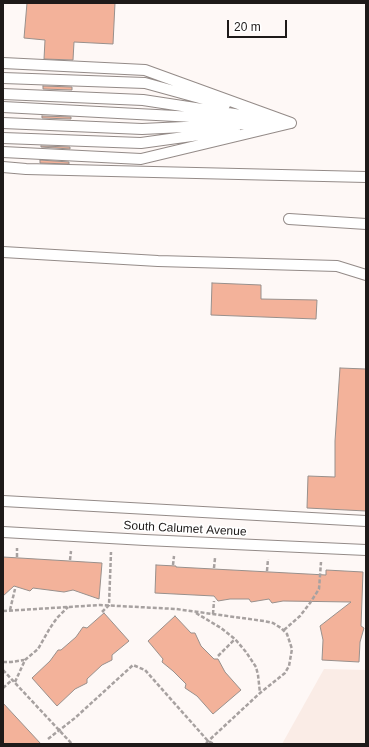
<!DOCTYPE html>
<html>
<head>
<meta charset="utf-8">
<style>
  body { margin:0 }
  #map { position:relative; width:369px; height:747px; overflow:hidden; background:#fef8f6; font-family:Arial,sans-serif }
  canvas { display:block }
  .frame { position:absolute; inset:0; border:4px solid #1e1a19; pointer-events:none }
  .scale { position:absolute; left:227px; top:20px; width:60px; height:18px; box-sizing:border-box; border:2px solid #1e1a19; border-top:0; padding-left:5px; font-size:12px; line-height:14px; white-space:nowrap; color:#1e1a19; -webkit-text-stroke:3px #fff; paint-order:stroke }
</style>
</head>
<body>
<div id="map">
<canvas width="369" height="747"></canvas>
<div class="frame"></div>
<div class="scale">20 m</div>
</div>
<script>
const c = document.querySelector('canvas').getContext('2d');
c.lineJoin = 'round';
function fillPath(path, color) { c.fillStyle = color; c.fill(path, 'evenodd'); }
const shape = rows => new Path2D(rows.map(r => 'M' + r).join(''));
function strokePath(path, color, width, dash) { c.strokeStyle = color; c.lineWidth = width; c.lineCap = dash ? 'butt' : 'round'; c.setLineDash(dash || []); c.stroke(path); }
function label(font, color, halo, rows, align = 'center') {
  c.font = font + ' Arial,sans-serif'; c.lineWidth = 3.5; c.setLineDash([]); c.textBaseline = 'middle'; c.strokeStyle = halo; c.fillStyle = color; for (const [text, x, y, turn = 0] of rows) {
    c.save(); c.translate(x, y); c.rotate((+turn || 0) * Math.PI / 180); c.textAlign = isNaN(turn) ? turn : align; if (halo) c.strokeText(text, 0, 0); c.fillText(text, 0, 0); c.restore();
  }
}
const built = shape([
  [324,669,366,670,366,744,282,744]
]);
const building = shape([
  [27,3,115,3,113,44,74,42,73,60,44,59,45,40,24,38,27,3],
  [43,86,72,87,72,90,43,89,43,86],
  [42,116,71,117,71,119,42,118,42,116],
  [41,146,70,147,70,149,41,147,41,146],
  [40,160,69,162,69,164,40,163,40,160],
  [212,283,261,285,261,299,317,300,316,319,211,315,212,283],
  [340,368,366,369,366,511,307,508,308,476,335,477,335,441,340,368],
  [3,557,102,563,99,599,73,590,64,592,33,588,30,591,14,586,3,596,3,557],
  [156,565,176,566,176,567,326,575,326,570,363,572,361,626,364,628,360,642,359,662,322,660,323,640,320,626,351,602,283,601,272,603,269,599,251,602,249,599,230,599,218,601,214,596,155,593,156,565],
  [104,613,129,641,112,655,112,660,102,665,87,679,87,683,75,689,57,706,32,678,50,661,58,650,61,650,76,637,83,627,87,628,104,613],
  [175,616,191,633,195,633,201,646,214,659,218,659,225,672,241,690,213,714,197,696,185,688,186,684,173,671,162,662,163,659,148,641,175,616],
  [3,703,41,744,3,744,3,703]
]);
const path = shape([
  [17,557,17,548],
  [70,560,71,551],
  [173,565,174,556],
  [214,568,215,558],
  [267,571,268,559],
  [10,610,15,589],
  [3,611,100,605,176,609,264,621,273,623,281,628,287,634,292,649,289,666,285,673,260,693,205,744],
  [102,612,109,605,111,552],
  [196,613,221,628,235,639,246,652,256,667,258,675,260,693],
  [213,614,214,601],
  [284,630,300,616,310,603,319,589,321,562],
  [218,656,235,639],
  [3,662,11,662,24,660],
  [3,670,72,744],
  [15,682,25,660,38,649,50,628,57,618,68,607],
  [3,688,13,679],
  [48,739,75,718,133,665,145,670,208,741,214,744]
]);
const lane = shape([
  [3,63,145,70,291,123],
  [3,78,145,83,225,105],
  [3,94,143,100,267,119],
  [3,107,233,119],
  [3,123,142,129,269,123],
  [3,138,141,143,235,130],
  [3,152,141,159,291,123],
  [3,167,26,169,366,177],
  [289,219,366,224],
  [3,252,158,261,337,266,366,275],
  [3,501,366,521],
  [3,532,145,540,366,550]
]);
const streetNames = [
  ["South Calumet Avenue",185,529,3]
];
fillPath(built, '#faece6');
fillPath(building, '#f3b29a');
strokePath(building, '#98908c', 1);
strokePath(lane, '#948b88', 12);
strokePath(path, '#a7a1a0', 2.5, [4, 2]);
strokePath(lane, '#fff', 10);
label('12px', '#1e1a19', '#fff', streetNames);
</script>
</body>
</html>
